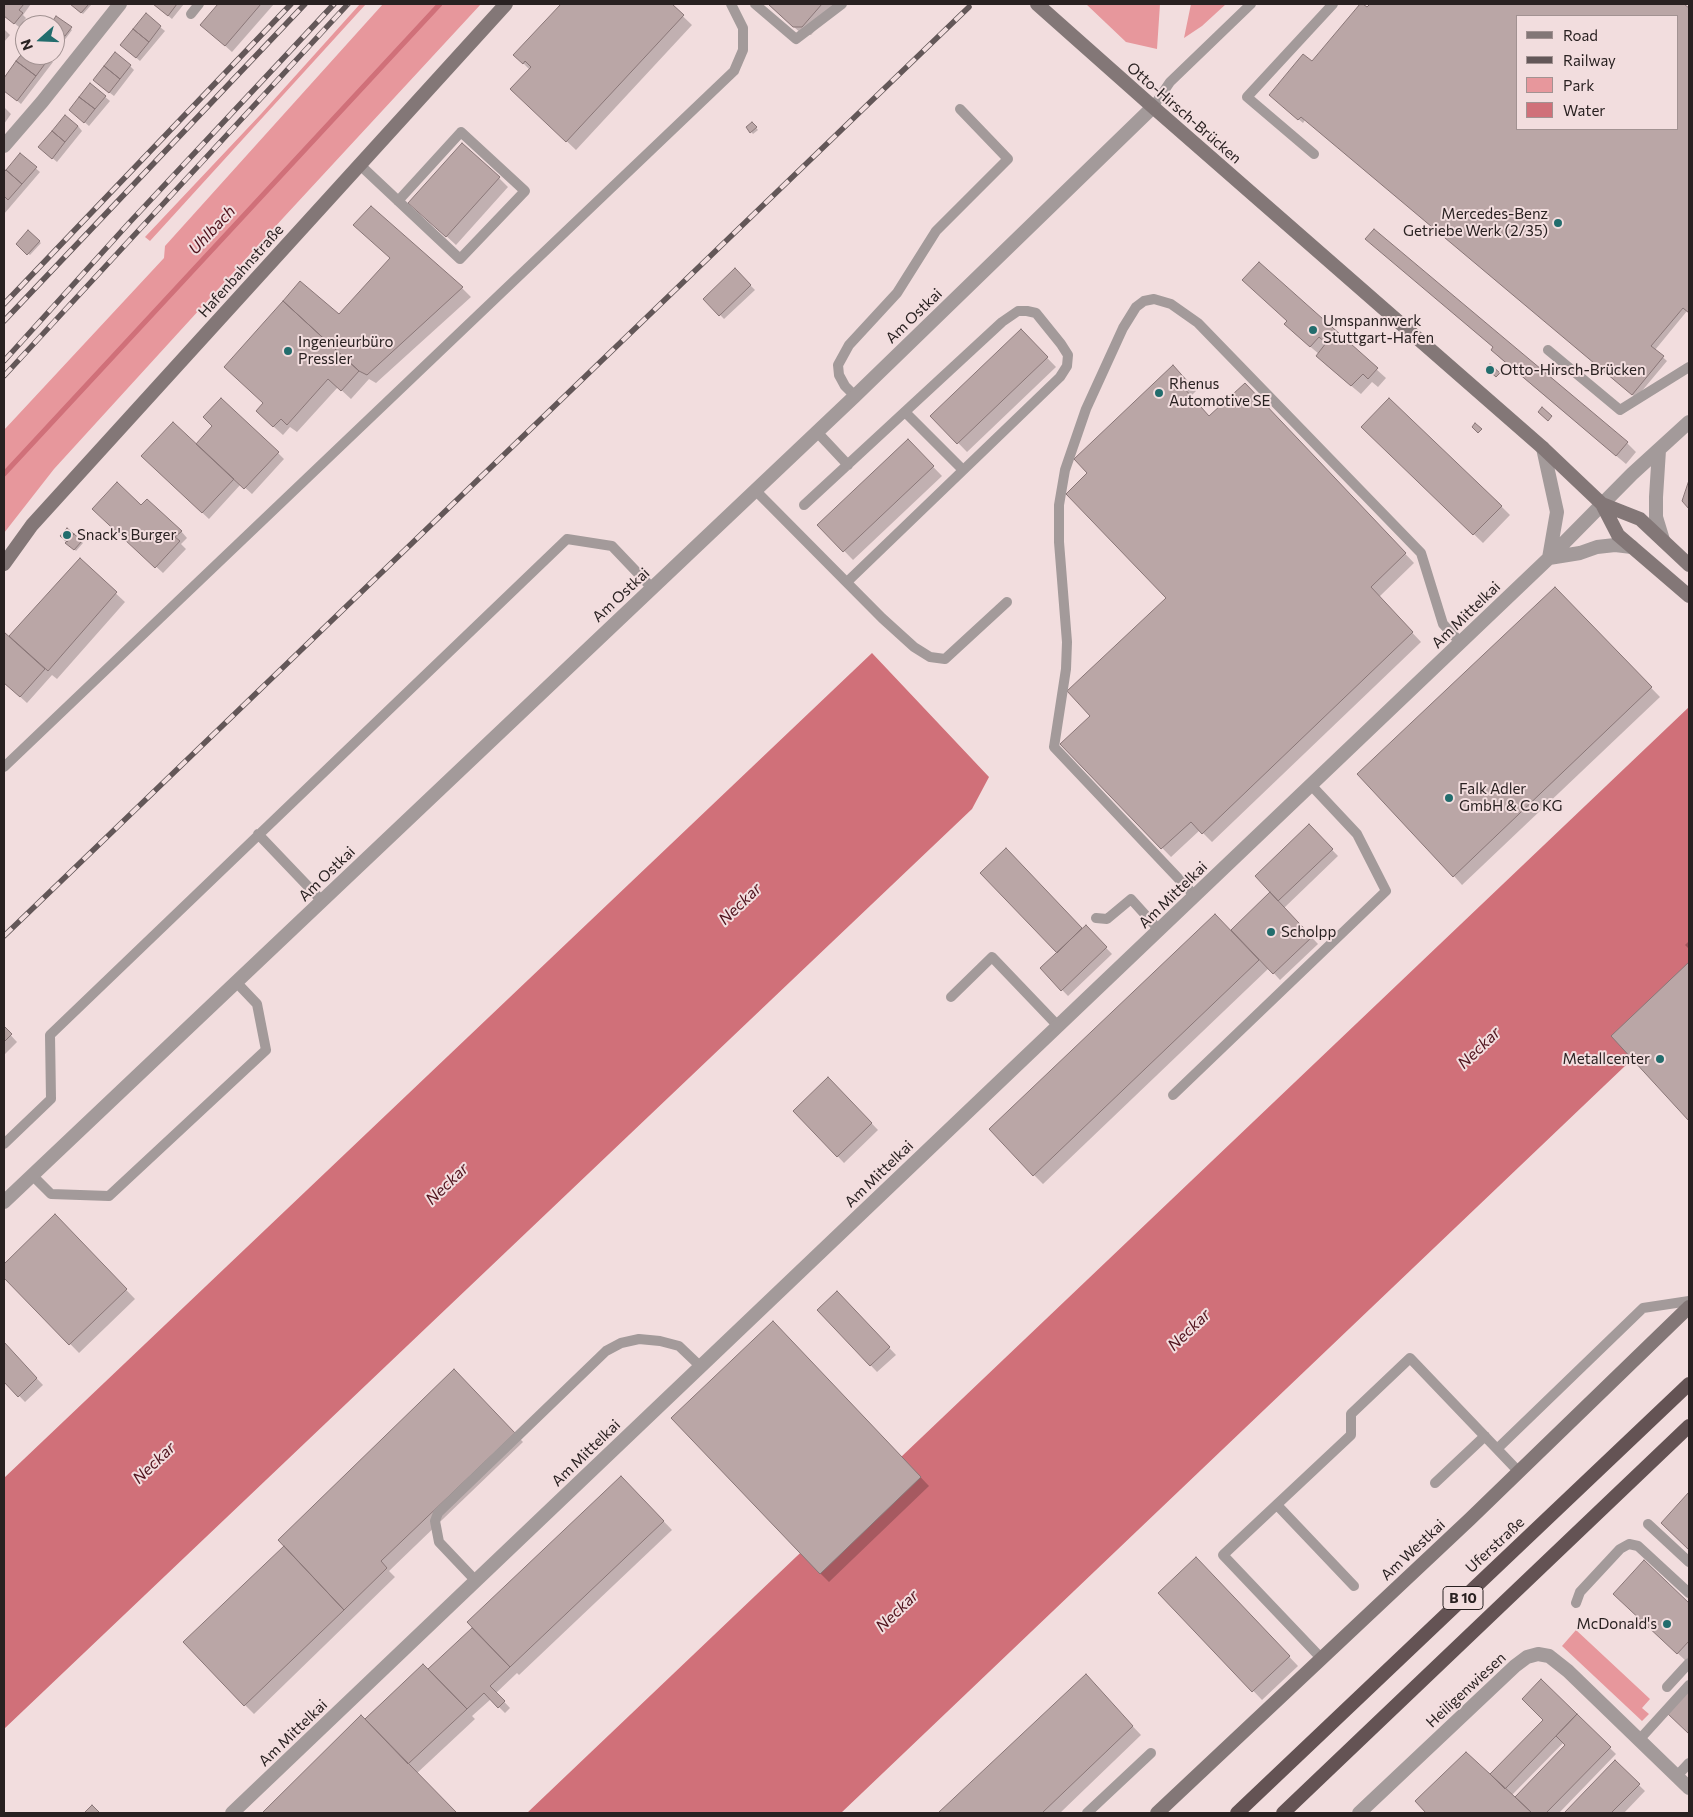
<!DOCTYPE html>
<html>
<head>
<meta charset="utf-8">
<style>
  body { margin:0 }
  #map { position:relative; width:1693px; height:1817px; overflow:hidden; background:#f2ddde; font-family:Commissioner,sans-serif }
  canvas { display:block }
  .frame { position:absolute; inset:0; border:5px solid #292121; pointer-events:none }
  .legend { position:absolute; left:1516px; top:15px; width:162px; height:115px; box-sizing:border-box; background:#f2ddde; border:1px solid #a29292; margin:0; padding:6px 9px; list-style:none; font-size:15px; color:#292121 }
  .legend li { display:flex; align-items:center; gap:10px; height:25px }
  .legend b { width:25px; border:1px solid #a29292 }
  .north { position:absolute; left:15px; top:15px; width:50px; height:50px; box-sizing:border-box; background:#f2ddde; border:1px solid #a29292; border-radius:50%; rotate:250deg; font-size:14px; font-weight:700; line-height:20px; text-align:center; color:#292121 }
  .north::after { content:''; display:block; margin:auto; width:18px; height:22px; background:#226d6d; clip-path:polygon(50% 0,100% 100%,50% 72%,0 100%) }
</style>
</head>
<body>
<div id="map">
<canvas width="1693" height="1817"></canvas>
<div class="frame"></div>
<ul class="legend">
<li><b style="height:6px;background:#837777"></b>Road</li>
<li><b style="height:6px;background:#635758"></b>Railway</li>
<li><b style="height:14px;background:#e7979c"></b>Park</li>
<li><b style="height:14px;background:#d07079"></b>Water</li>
</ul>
<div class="north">N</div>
</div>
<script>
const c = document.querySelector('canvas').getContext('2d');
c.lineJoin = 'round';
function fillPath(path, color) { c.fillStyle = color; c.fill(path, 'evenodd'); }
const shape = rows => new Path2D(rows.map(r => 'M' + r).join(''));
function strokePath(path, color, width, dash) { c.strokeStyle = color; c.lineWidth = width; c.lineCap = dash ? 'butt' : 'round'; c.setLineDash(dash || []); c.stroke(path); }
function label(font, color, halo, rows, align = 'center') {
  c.font = font + ' Commissioner,sans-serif'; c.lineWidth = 4; c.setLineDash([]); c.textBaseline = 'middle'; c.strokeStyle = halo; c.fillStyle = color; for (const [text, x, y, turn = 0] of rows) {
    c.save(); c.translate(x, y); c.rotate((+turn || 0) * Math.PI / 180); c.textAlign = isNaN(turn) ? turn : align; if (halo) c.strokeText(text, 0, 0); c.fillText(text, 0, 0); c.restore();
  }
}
const green = shape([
  [360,4,366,4,150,241,145,237,261,114],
  [383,4,481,4,284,217,54,469,4,533,4,430,164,258,165,246],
  [1086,4,1160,4,1157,49,1126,42],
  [1191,4,1226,4,1202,26,1184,38],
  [1576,1630,1650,1699,1642,1708,1649,1714,1642,1721,1562,1646]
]);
const water = shape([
  [872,653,989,777,972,809,4,1729,4,1478],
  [1689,707,1689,1005,841,1813,527,1813]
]);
const shadow = shape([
  [4,4,31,4,23,15,26,18,19,27,4,15],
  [71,4,92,4,83,14],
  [154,4,184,4,172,19],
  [220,4,274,4,232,52,202,25],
  [563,4,670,4,692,25,576,150,521,98,530,70,515,55],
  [768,4,839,4,811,35,803,35],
  [1361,4,1367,9,1372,4,1682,4,1689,9,1689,312,1687,311,1655,350,1667,361,1636,398,1305,120,1303,123,1274,99,1312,63],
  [1517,16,1677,16,1677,129,1517,129],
  [57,18,72,30,55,53,55,25,51,25],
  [160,27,165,31,140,61,126,49],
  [4,29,10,35,4,42],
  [25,52,25,55,46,55,53,62,21,104,4,90,4,80],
  [130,66,134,70,114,96,98,84],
  [91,85,110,101,89,126,75,114],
  [4,107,11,114,4,124],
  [752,123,758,130,753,134,747,127],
  [78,126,82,131,57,162,44,151],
  [20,155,40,172,4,214,4,174],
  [499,178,508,187,456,245,419,211],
  [28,232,41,243,30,255,17,244],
  [1367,239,1627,443,1636,452,1626,464,1501,359,1492,350,1494,348],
  [391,258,462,288,471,297,376,383,369,379,351,399,338,387,297,432,290,427,283,435,266,420,339,316],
  [1259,264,1386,378,1378,387,1372,382,1361,394,1326,365,1319,354,1294,333],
  [735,270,755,290,724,319,705,299],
  [1021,331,1056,367,967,452,932,416],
  [1182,375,1196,391,1191,396,1209,417,1253,393,1414,563,1379,597,1421,642,1212,842,1200,830,1171,857,1061,744,1092,716,1167,598],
  [1363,427,1501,506,1510,515,1483,543],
  [907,440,942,476,853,560,819,525],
  [196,445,278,453,284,459,252,494,241,484,209,519,149,463],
  [141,507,181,531,187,538,181,544,186,549,163,573,100,515],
  [67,530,83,543,76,551,62,536],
  [80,560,125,602,57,679,52,675,27,703,4,682,4,634,14,643],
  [1555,589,1660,697,1462,885,1454,876],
  [1309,826,1338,856,1284,908,1318,944,1280,980,1269,968,1043,1184,1034,1175,1231,931,1272,892],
  [1006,850,1082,930,1086,927,1112,954,1068,996,1042,969,1058,953],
  [1689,941,1689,949,1685,945],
  [1689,963,1689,1118,1612,1036],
  [4,1028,17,1042,4,1055],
  [828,1078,878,1130,844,1163,795,1111],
  [55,1216,135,1299,79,1353,4,1276,4,1266],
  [837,1293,896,1355,877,1372,818,1310],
  [782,1332,929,1486,829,1582,820,1573],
  [4,1344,43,1385,25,1402,4,1380],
  [454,1371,523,1442,389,1571,395,1577,254,1714,245,1705,285,1546],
  [630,1486,672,1530,519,1675,517,1673,496,1693,510,1708,505,1713,491,1699,472,1716,475,1719,416,1774,455,1813,263,1813,423,1665,429,1670,472,1629,478,1635],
  [1689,1494,1689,1548,1662,1523],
  [1644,1562,1689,1605,1689,1659,1687,1662,1624,1603],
  [1205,1568,1298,1666,1262,1700,1160,1593],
  [1085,1676,1141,1735,1060,1813,941,1813],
  [1541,1681,1616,1754,1559,1813,1428,1813,1416,1801,1495,1780,1545,1720],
  [1564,1742,1567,1745,1528,1811,1511,1796],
  [1615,1762,1645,1791,1624,1813,1566,1813]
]);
const stream = shape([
  [4,474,440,4]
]);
const building = shape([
  [4,4,24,4,19,10,23,13,14,24,4,16,4,4],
  [70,4,89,4,81,13,70,4],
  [153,4,177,4,168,16,153,4],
  [218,4,261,4,225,46,200,25,218,4],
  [561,4,672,4,684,15,566,142,510,89,531,67,525,61,523,64,513,55,561,4],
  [768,4,822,4,802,27,793,27,768,4],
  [1360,4,1363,4,1367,7,1370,4,1684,4,1689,8,1689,313,1683,308,1651,346,1664,356,1632,395,1301,117,1298,120,1269,95,1303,54,1312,61,1360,4],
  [1517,16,1677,16,1677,129,1517,129,1517,16],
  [146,13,161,26,149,42,133,29,146,13],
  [56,16,72,27,65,36,55,29,55,25,50,25,56,16],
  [55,29,65,36,55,49,55,29],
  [133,29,149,42,136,58,120,45,133,29],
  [25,50,25,55,48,55,50,57,36,76,16,61,25,50],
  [115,52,131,65,120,79,104,66,115,52],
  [16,61,36,76,17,101,4,91,4,78,16,61],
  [104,66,120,79,109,93,93,80,104,66],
  [90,83,106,96,95,109,79,97,90,83],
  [79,97,95,109,84,123,69,110,79,97],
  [65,115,78,126,65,142,52,131,65,115],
  [752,122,757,127,750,133,746,127,752,122],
  [52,131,65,142,52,159,38,147,52,131],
  [462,143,500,177,446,237,408,203,462,143],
  [20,153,37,167,22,184,6,170,20,153],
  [6,170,22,184,8,200,4,196,4,172,6,170],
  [371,206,463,287,367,375,359,371,283,301,300,281,339,314,390,258,353,225,371,206],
  [1374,229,1628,442,1616,456,1491,350,1493,347,1365,239,1374,229],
  [28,230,40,241,27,255,16,244,28,230],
  [1259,262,1378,368,1368,379,1363,374,1351,386,1316,356,1326,343,1319,337,1310,347,1284,324,1287,321,1242,280,1259,262],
  [735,268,751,285,719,316,703,299,735,268],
  [283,301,359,371,341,391,328,379,287,425,281,419,273,427,256,411,263,403,224,367,283,301],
  [1021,329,1048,357,957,444,930,416,1021,329],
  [1490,364,1500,373,1496,377,1486,368,1490,364],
  [1173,365,1188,382,1183,387,1209,416,1245,383,1406,553,1371,587,1413,632,1202,834,1191,822,1161,849,1060,744,1090,716,1067,691,1166,598,1066,494,1087,473,1074,459,1173,365],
  [221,398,279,452,244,489,196,444,212,426,203,417,221,398],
  [1389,398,1502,506,1473,535,1361,427,1389,398],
  [1542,407,1552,416,1548,421,1538,412,1542,407],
  [173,422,234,479,202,513,141,456,173,422],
  [1475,423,1482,429,1478,433,1472,427,1475,423],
  [908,439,934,466,843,552,817,525,908,439],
  [1689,480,1689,509,1682,501,1689,480],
  [117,482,141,505,147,499,182,531,175,537,180,541,155,568,92,509,117,482],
  [67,528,74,534,67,542,60,536,67,528],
  [74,534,82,541,74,550,65,543,74,534],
  [80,558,117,592,48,671,9,636,80,558],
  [1555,587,1652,687,1453,877,1357,774,1555,587],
  [4,632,45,669,20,697,4,683,4,632],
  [1309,824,1333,849,1278,901,1255,876,1309,824],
  [1006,848,1082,928,1057,953,980,873,1006,848],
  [1270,892,1312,937,1273,974,1231,930,1270,892],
  [1215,914,1259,960,1033,1176,989,1129,1215,914],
  [1086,925,1107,947,1061,991,1040,968,1086,925],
  [1689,962,1689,1121,1611,1036,1689,962],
  [4,1026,12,1034,4,1042,4,1026],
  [828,1077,872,1123,837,1157,793,1111,828,1077],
  [55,1214,127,1289,69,1345,4,1278,4,1264,55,1214],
  [837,1291,890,1347,870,1366,817,1310,837,1291],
  [773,1321,921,1477,820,1574,671,1418,773,1321],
  [4,1342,37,1378,18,1397,4,1382,4,1342],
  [454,1369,515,1433,381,1561,387,1568,344,1610,278,1540,454,1369],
  [621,1476,664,1521,510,1667,467,1622,621,1476],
  [1689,1492,1689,1550,1661,1523,1689,1492],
  [284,1546,344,1610,244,1706,183,1642,284,1546],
  [1196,1557,1290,1656,1252,1692,1158,1593,1196,1557],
  [1644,1560,1689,1603,1689,1641,1677,1654,1613,1594,1644,1560],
  [472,1628,510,1667,490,1686,505,1701,498,1708,484,1693,467,1709,428,1669,472,1628],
  [423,1664,467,1709,408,1764,365,1719,423,1664],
  [1086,1674,1133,1726,1042,1813,938,1813,1086,1674],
  [1541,1679,1577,1714,1505,1789,1490,1774,1543,1720,1522,1699,1541,1679],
  [1689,1690,1689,1734,1667,1713,1689,1690],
  [1577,1714,1611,1747,1546,1813,1532,1813,1515,1797,1565,1745,1556,1736,1577,1714],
  [361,1715,457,1813,262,1813,361,1715],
  [1466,1752,1515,1797,1532,1813,1426,1813,1415,1801,1466,1752],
  [1615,1760,1640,1784,1611,1813,1564,1813,1615,1760],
  [92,1805,100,1813,84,1813,92,1805]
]);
const service = shape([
  [755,4,796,39,842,4],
  [191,14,199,4],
  [1153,107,1170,82,1251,4],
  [1314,154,1247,97,1333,4],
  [360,165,460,259,525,191,461,132,398,201],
  [1548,350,1620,410,1689,367],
  [855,396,845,386,839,375,838,365,849,345,897,293,936,231,1008,159,960,109],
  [905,412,963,470],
  [817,432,848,465],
  [755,490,882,618,914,647,930,657,945,659,1007,602],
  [804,505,1002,322,1018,311,1027,311,1036,313,1061,344,1068,355,1067,366,1060,377,847,582],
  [4,767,734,71,743,50,743,28,731,4],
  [258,834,322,901],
  [1195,896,1054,747,1066,669,1067,642,1059,542,1059,505,1065,470,1086,409,1123,328,1136,307,1144,301,1154,299,1171,304,1198,323,1421,553,1443,624,1461,643],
  [1096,918,1107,919,1131,899,1159,930],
  [951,997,992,957,1058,1026],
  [1173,1095,1386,891,1357,834,1311,785],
  [4,1144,51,1099,50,1035,567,539,612,546,652,588],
  [32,1175,51,1194,109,1196,266,1050,257,1004,237,983],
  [1497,1449,1643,1308,1689,1301],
  [1435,1483,1485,1436],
  [1277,1505,1354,1586],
  [1648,1524,1689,1562],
  [476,1581,439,1542,435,1521,438,1513,606,1351,621,1343,639,1339,660,1341,679,1346,701,1367],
  [1576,1603,1580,1592,1620,1549,1629,1544,1638,1546,1689,1593],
  [1321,1658,1223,1555,1351,1435,1351,1414,1410,1358,1519,1472],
  [1667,1687,1689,1663],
  [1639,1740,1689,1685],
  [1677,1776,1689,1763],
  [1087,1813,1151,1753]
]);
const minor = shape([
  [1543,448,1557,512,1549,558],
  [1659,450,1656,497,1656,517,1663,540],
  [1549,558,1580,553,1597,547,1615,545,1632,547],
  [4,1202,855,396,1153,107],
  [232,1813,1549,558,1632,474,1689,422],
  [1359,1813,1515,1666,1527,1657,1538,1654,1549,1656,1568,1671,1689,1788]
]);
const tertiary = shape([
  [4,146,42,102,120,4]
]);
const secondary = shape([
  [1037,4,1153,107,1543,448,1602,504,1618,535,1689,596],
  [1602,504,1640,519,1689,565],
  [4,564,32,525,506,4],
  [1157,1813,1470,1519,1689,1307]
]);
const trunk = shape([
  [1237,1813,1689,1384],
  [1283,1813,1689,1426]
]);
const rail = shape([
  [4,304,291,4],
  [4,321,305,4],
  [4,361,129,223,334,4],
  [4,376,348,4],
  [4,936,969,7]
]);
const markers = [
  [1558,223,5,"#226d6d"],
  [1313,330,5,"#226d6d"],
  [288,351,5,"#226d6d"],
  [1490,370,5,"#226d6d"],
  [1159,393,5,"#226d6d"],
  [67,535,5,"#226d6d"],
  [1449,798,5,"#226d6d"],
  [1271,932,5,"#226d6d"],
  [1660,1059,5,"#226d6d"],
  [1667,1624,5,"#226d6d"]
];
const shields = [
  [1463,1598,40]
];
const shieldNames = [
  ["B 10",1463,1598]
];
const streetNames = [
  ["Otto-Hirsch-Brücken",1184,113,41],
  ["Hafenbahnstraße",241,271,-48],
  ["Am Ostkai",914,316,-44],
  ["Am Ostkai",621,595,-43],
  ["Am Mittelkai",1466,615,-44],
  ["Am Ostkai",327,874,-44],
  ["Am Mittelkai",1173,895,-44],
  ["Am Mittelkai",879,1174,-44],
  ["Am Mittelkai",586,1453,-44],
  ["Uferstraße",1495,1545,-43],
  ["Am Westkai",1413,1550,-43],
  ["Heiligenwiesen",1466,1690,-43],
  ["Am Mittelkai",293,1733,-44]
];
const poiNames = [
  ["Mercedes-Benz",1548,214,"right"],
  ["Getriebe Werk (2/35)",1548,231,"right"],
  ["Umspannwerk",1323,321],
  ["Stuttgart-Hafen",1323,338],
  ["Ingenieurbüro",298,342],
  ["Pressler",298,359],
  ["Otto-Hirsch-Brücken",1500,370],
  ["Rhenus",1169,384],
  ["Automotive SE",1169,401],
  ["Snack's Burger",77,535],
  ["Falk Adler",1459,789],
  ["GmbH & Co KG",1459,806],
  ["Scholpp",1281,932],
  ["Metallcenter",1650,1059,"right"],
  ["McDonald's",1657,1624,"right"]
];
const waterNames = [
  ["Uhlbach",212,230,-47],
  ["Neckar",740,904,-44],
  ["Neckar",1479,1048,-44],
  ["Neckar",447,1184,-44],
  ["Neckar",1189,1330,-44],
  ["Neckar",154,1463,-44],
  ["Neckar",897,1611,-44]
];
fillPath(green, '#e7979c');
fillPath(water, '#d07079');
fillPath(shadow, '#0003');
strokePath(stream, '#d07079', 5);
fillPath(building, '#baa6a6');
strokePath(building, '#897677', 1);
strokePath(service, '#a39a9a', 10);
strokePath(minor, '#a39a9a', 14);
strokePath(tertiary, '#a39a9a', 14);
strokePath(secondary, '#837777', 14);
strokePath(trunk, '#645354', 14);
strokePath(rail, '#635758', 5.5);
strokePath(rail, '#f2ddde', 4, [11]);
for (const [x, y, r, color] of markers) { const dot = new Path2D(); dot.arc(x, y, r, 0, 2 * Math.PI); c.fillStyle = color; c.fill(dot); strokePath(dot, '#f2ddde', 2); }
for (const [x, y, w] of shields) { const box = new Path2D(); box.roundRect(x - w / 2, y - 11.5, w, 23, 4); c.fillStyle = '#f2ddde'; c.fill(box); strokePath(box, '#292121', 1); }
label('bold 14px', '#292121', null, shieldNames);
label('15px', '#292121', '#f2ddde', streetNames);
label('15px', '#292121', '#f2ddde', poiNames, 'left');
label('italic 16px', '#4f121c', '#f2ddde', waterNames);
</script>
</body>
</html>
